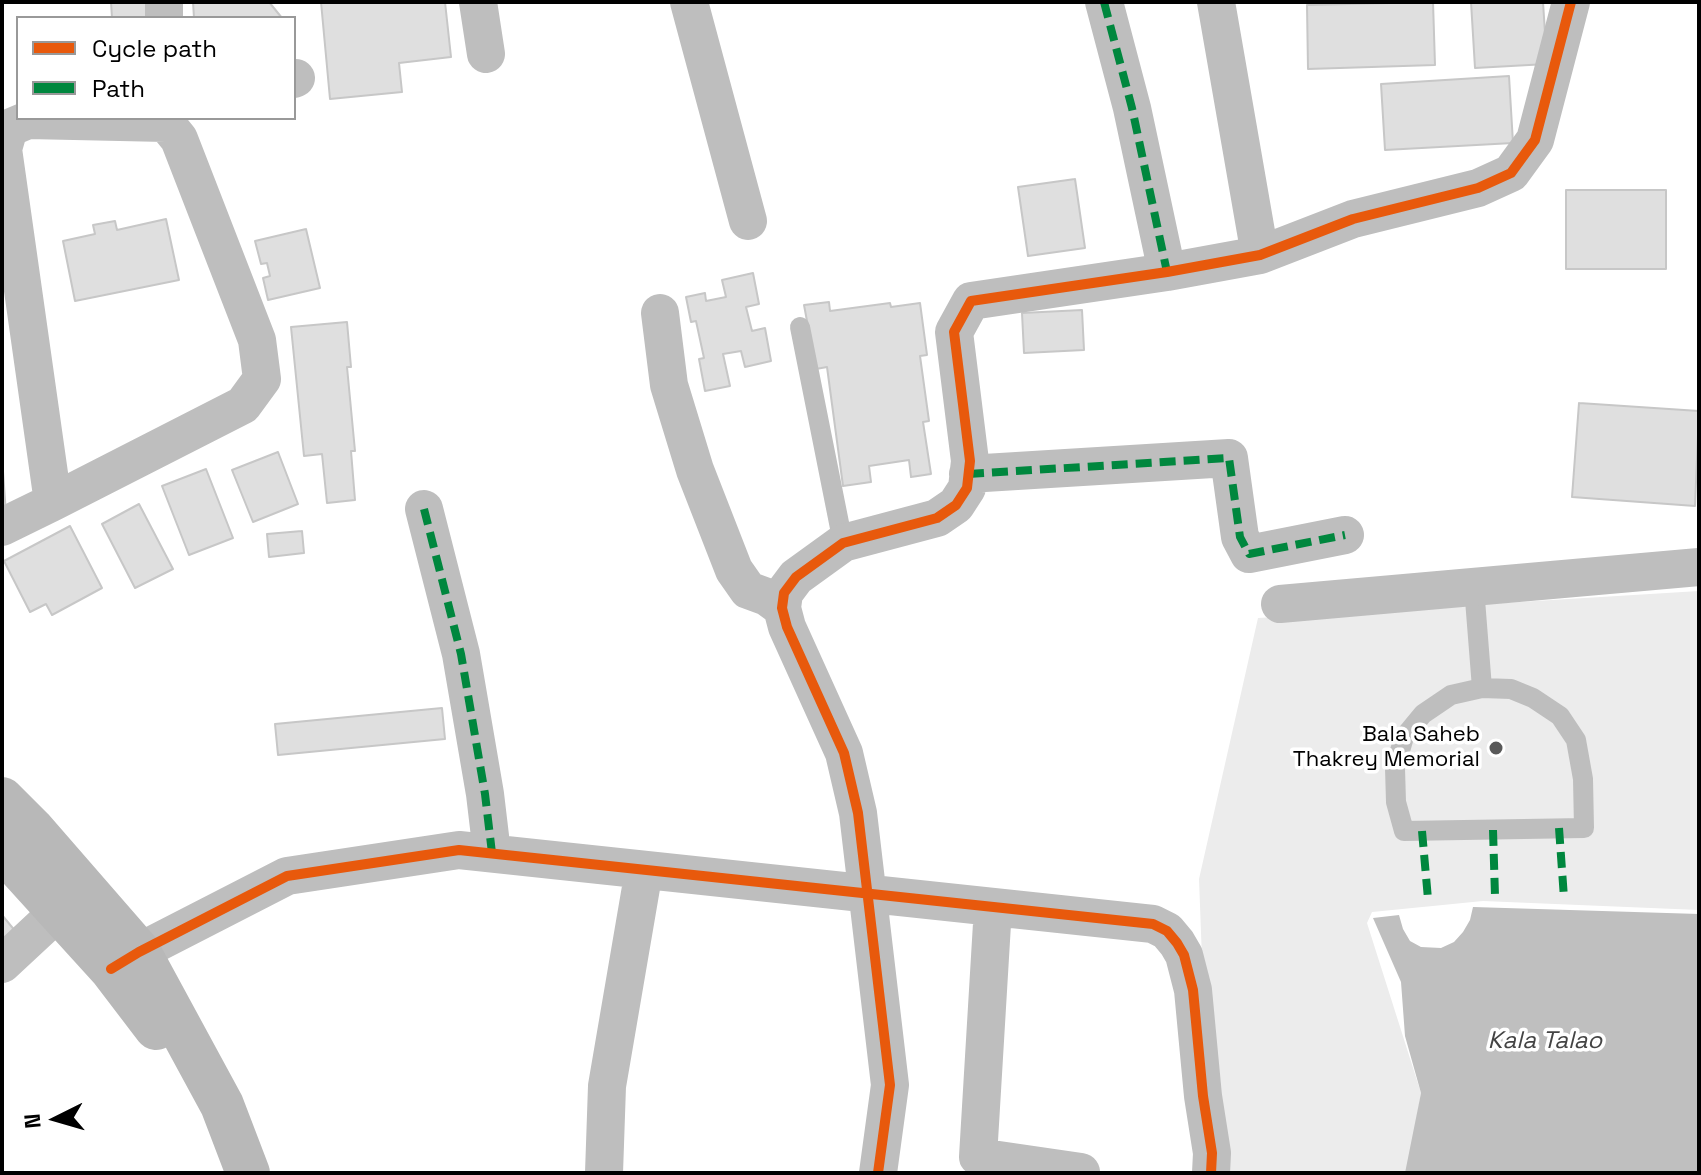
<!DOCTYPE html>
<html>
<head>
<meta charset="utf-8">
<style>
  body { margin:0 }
  #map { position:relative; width:1701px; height:1175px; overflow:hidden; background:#fff; font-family:"Space Grotesk",sans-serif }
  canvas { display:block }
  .frame { position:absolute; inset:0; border:4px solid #000; pointer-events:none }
  .legend { position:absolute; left:16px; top:16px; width:280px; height:104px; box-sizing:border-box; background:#fff; border:2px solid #999; margin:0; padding:10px 14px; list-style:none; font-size:24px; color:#000 }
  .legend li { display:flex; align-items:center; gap:16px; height:40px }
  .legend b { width:40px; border:2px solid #999 }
  .north { position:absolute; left:16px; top:1079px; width:80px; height:80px; -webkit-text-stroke:6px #fff; paint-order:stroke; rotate:265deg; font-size:22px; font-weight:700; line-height:32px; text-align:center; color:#000 }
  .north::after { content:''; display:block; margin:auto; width:28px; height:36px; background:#000; clip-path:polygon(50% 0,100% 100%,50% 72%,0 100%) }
</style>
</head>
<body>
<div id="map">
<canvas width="1701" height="1175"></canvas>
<div class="frame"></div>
<ul class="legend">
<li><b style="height:10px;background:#e8590c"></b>Cycle path</li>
<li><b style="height:10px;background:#00873e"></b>Path</li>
</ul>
<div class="north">N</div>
</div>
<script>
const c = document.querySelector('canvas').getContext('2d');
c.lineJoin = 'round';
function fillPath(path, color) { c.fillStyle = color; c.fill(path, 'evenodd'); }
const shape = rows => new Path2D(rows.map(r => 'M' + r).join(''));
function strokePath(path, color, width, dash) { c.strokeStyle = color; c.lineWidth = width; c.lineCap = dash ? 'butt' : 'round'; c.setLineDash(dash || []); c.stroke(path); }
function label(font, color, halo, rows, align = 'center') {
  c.font = font + ' "Space Grotesk",sans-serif'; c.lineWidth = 7; c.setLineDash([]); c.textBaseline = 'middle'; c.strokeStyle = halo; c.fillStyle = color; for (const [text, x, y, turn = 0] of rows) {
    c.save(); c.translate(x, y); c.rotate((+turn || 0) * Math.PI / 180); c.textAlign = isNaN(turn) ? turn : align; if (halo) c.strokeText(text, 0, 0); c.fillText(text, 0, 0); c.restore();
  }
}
const green = shape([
  [1699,591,1699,910,1483,901,1372,912,1367,923,1421,1093,1407,1173,1210,1173,1199,879,1258,618]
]);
const water = shape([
  [1473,907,1699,914,1699,1173,1405,1173,1421,1093,1405,1036,1401,982,1373,918,1399,915,1403,929,1410,941,1421,947,1441,948,1454,942,1463,932,1470,920]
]);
const building = shape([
  [111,2,157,2,158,18,112,18,111,2],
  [193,2,269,2,282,18,194,18,193,2],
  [321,2,445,2,451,57,399,63,402,92,330,99,321,2],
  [1433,2,1435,65,1308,69,1307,5,1433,2],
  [1471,2,1543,2,1547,64,1475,68,1471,2],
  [1509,76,1513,143,1385,150,1381,84,1509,76],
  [1075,179,1085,248,1028,256,1018,187,1075,179],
  [1566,190,1666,190,1666,269,1566,269,1566,190],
  [166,219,179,280,75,301,63,241,95,234,93,225,115,221,117,230,166,219],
  [306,229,320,288,268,300,263,278,270,276,267,263,261,264,255,241,306,229],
  [753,273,759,304,746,307,752,331,765,328,771,361,745,367,741,351,723,354,730,386,705,391,699,359,704,358,696,321,691,322,686,297,705,293,706,301,726,297,722,280,753,273],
  [829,302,830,311,890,303,891,307,920,303,927,355,920,356,929,421,923,422,931,474,911,477,909,460,869,466,871,482,843,486,827,367,816,369,804,305,829,302],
  [1082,310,1084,350,1024,353,1022,313,1082,310],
  [347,322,351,367,347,367,355,451,351,451,355,500,327,503,322,454,304,456,291,327,347,322],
  [1579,403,1699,411,1695,506,1572,497,1579,403],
  [278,452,298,504,253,522,232,470,278,452],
  [2,457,6,514,2,514,2,457],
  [206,469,233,538,189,555,162,486,206,469],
  [139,504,173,569,135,588,102,524,139,504],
  [70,526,102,588,52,615,46,604,30,612,4,561,70,526],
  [302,531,304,553,269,557,267,534,302,531],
  [442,708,445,739,278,755,275,724,442,708],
  [2,915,16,932,2,943,2,915]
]);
const lane = shape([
  [800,327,843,543],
  [1474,587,1482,688],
  [1482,688,1511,689,1533,698,1560,716,1576,740,1583,779,1584,828,1404,831,1396,802,1395,768,1404,737,1423,714,1451,695,1482,688]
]);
const street = shape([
  [164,2,164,18],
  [478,2,486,54],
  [689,2,748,221],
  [1104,2,1132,108,1167,272],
  [1216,2,1260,255],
  [294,79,296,78],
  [660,313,669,385,695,470,734,570,748,590,767,597,782,608],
  [968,474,1229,458,1240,537,1249,554,1345,535],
  [424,509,461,654,485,794,492,853],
  [2,527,53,502,243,405,262,379,257,340,179,139,166,123,28,120,9,128,3,149,53,502],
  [1280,604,1699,567],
  [993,907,978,1157,1081,1172],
  [2,964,59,911],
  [114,967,139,952,287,876,459,850,1153,924,1167,931,1177,943,1184,955,1193,990,1203,1096,1212,1153,1211,1173],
  [604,1173,607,1086,644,870],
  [878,1173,890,1085,858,813,844,753,787,627,782,608,784,593,796,577,843,543,937,518,956,505,967,488,970,461,954,332,971,301,1167,272,1260,255,1353,219,1478,188,1511,173,1535,140,1571,2]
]);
const secondary = shape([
  [2,799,32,829,139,952,222,1105,248,1173],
  [2,849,111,969,156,1028]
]);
const quiet = shape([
  [1104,2,1132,108,1167,272],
  [968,474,1229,458,1240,537,1249,554,1345,535],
  [424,509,461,654,485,794,492,853],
  [1559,828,1564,898],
  [1493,830,1495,896],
  [1422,831,1428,899]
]);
const cycleway = shape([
  [111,969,139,952,287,876,459,850,1153,924,1167,931,1177,943,1184,955,1193,990,1203,1096,1212,1153,1211,1173],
  [878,1173,890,1085,858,813,844,753,787,627,782,608,784,593,796,577,843,543,937,518,956,505,967,488,970,461,954,332,971,301,1167,272,1260,255,1353,219,1478,188,1511,173,1535,140,1571,2]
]);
const markers = [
  [1496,748,8,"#595959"]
];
const poiNames = [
  ["Bala Saheb",1480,735],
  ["Thakrey Memorial",1480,760]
];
const waterNames = [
  ["Kala Talao",1545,1041]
];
fillPath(green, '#ececec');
fillPath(water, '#bfbfbf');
fillPath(building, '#dfdfdf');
strokePath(building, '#c7c7c7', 2);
strokePath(lane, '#bebebe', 20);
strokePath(street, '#bebebe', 38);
strokePath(secondary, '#b8b8b8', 44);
strokePath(quiet, '#00873e', 8, [16, 8]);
strokePath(cycleway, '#e8590c', 10);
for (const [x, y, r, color] of markers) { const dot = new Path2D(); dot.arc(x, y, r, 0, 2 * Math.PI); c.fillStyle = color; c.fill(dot); strokePath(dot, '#fff', 3); }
label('22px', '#000', '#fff', poiNames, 'right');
label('italic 24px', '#444', '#fff', waterNames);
</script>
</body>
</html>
